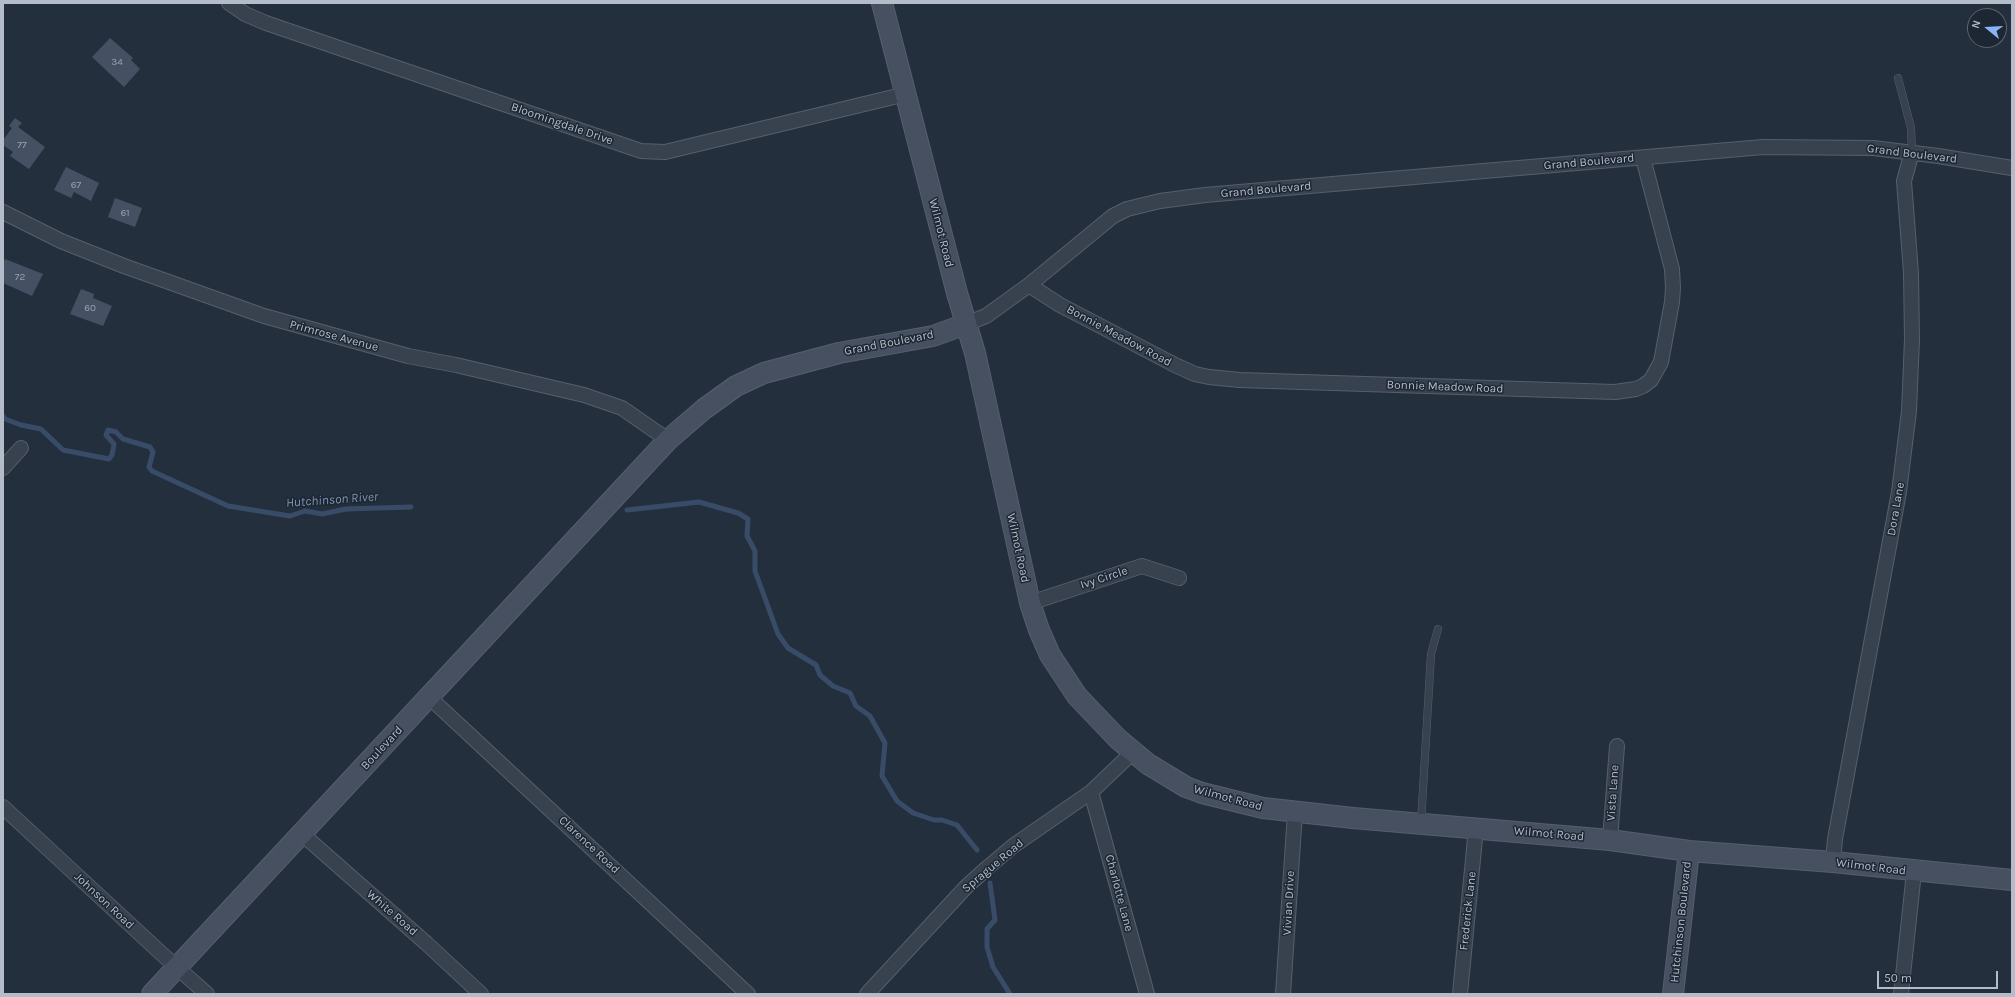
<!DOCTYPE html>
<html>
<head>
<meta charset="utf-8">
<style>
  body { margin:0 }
  #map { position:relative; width:2015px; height:997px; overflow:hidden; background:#242f3e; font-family:Karla,sans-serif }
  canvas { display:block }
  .frame { position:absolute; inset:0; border:4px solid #b4bcc9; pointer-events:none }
  .north { position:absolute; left:1967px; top:8px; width:40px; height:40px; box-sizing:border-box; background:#1d2633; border:1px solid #59626f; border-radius:50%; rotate:288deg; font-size:11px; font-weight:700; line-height:16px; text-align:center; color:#b4bcc9 }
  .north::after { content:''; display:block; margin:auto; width:14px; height:18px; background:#8ab4f8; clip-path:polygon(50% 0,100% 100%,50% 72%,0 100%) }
  .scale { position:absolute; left:1877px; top:971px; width:121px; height:18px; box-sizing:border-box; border:2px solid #b4bcc9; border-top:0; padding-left:5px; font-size:12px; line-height:14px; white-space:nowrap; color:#b4bcc9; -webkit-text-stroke:3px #1d2633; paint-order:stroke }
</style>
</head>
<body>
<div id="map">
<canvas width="2015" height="997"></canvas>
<div class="frame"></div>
<div class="north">N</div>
<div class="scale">50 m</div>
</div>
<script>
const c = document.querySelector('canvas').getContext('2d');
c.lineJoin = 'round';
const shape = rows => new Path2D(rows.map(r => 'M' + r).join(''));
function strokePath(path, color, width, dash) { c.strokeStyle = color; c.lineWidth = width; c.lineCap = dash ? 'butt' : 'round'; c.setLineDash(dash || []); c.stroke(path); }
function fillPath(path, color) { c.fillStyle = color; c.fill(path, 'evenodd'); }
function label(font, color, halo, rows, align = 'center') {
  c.font = font + ' Karla,sans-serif'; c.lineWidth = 3; c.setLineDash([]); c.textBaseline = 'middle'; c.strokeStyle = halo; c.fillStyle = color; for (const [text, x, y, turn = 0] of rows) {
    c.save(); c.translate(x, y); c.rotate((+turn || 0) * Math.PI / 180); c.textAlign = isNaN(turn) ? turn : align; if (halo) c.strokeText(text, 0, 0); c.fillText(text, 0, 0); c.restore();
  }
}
const stream = shape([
  [3,416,5,419,21,425,41,429,63,450,109,459,112,455,114,444,106,435,108,430,116,432,123,439,150,447,153,452,149,467,152,471,228,506,290,516,305,511,322,514,346,509,411,507],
  [627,510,699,502,738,513,748,519,747,536,755,551,755,571,778,634,788,648,816,665,820,675,833,686,850,693,856,706,870,716,885,743,882,776,897,801,913,813,934,820,942,820,957,825,977,850],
  [990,883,995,920,987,929,987,947,993,967,1010,994]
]);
const building = shape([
  [110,38,133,58,131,60,140,69,124,87,92,57],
  [15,118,22,123,18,127,45,147,29,169,10,156,13,152,3,145,3,140,12,128,9,126],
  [66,167,99,183,91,201,74,192,71,198,54,190],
  [115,198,142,208,135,227,108,217],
  [5,259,43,274,32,296,3,283,3,265],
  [81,289,94,294,93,298,112,306,103,326,70,314]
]);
const lane = shape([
  [1898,78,1911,128,1912,152],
  [1421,823,1431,654,1438,629]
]);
const street = shape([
  [229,3,245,14,266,23,641,151,665,152,906,94],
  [3,212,61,241,124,266,264,316,408,356,456,365,584,395,622,408,668,440],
  [1029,285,1060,305,1175,365,1195,374,1209,377,1240,380,1615,392,1636,389,1643,386,1651,380,1661,362,1672,302,1673,288,1672,269,1643,158],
  [966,324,986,316,1029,285,1113,216,1127,209,1160,201,1205,195,1763,147,1873,148,1938,156,2012,168],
  [3,468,21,448],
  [1030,603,1142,566,1179,578],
  [429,697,748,994],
  [1091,792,1147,994],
  [3,807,163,955,207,994],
  [301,833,426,943,481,994],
  [1610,840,1617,746],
  [1833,862,1835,839,1899,492,1909,411,1912,339,1911,273,1904,181,1912,152],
  [867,994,966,887,987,868,1013,846,1091,792,1133,752],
  [1283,994,1295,812],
  [1460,994,1476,828],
  [1901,994,1914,872]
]);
const secondary = shape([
  [882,3,957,293,975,353,1030,603,1039,630,1050,655,1077,696,1118,739,1148,764,1186,787,1202,793,1263,808,1353,818,1610,840,1689,851,1833,862,2012,880],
  [152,994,668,440,704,409,736,386,764,373,839,353,933,336,966,324],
  [1673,994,1689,851]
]);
const numberNames = [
  ["34",117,62],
  ["77",22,145],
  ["67",76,185],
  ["61",125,213],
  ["72",20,277],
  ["60",90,308]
];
const streetNames = [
  ["Bloomingdale Drive",562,124,19],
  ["Grand Boulevard",1912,154,7],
  ["Grand Boulevard",1589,162,-5],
  ["Grand Boulevard",1266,190,-5],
  ["Wilmot Road",941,233,76],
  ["Primrose Avenue",334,336,15],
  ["Bonnie Meadow Road",1119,336,28],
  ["Grand Boulevard",889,343,-11],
  ["Bonnie Meadow Road",1445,387,2],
  ["Dora Lane",1896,509,-80],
  ["Wilmot Road",1018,548,78],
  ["Ivy Circle",1104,578,-18],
  ["Boulevard",382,748,-47],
  ["Vista Lane",1613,793,-86],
  ["Wilmot Road",1228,798,15],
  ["Wilmot Road",1549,834,5],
  ["Clarence Road",589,845,43],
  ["Sprague Road",993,866,-40],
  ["Wilmot Road",1871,867,7],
  ["Charlotte Lane",1119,893,75],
  ["Johnson Road",104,901,43],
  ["Vivian Drive",1289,903,-87],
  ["Frederick Lane",1468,911,-84],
  ["White Road",392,913,41],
  ["Hutchinson Boulevard",1681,922,-84]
];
const waterNames = [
  ["Hutchinson River",332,500,-4]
];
strokePath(stream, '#394c67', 5);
fillPath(building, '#455162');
strokePath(lane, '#565f6c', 8);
strokePath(street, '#565f6c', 16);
strokePath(secondary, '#565f6c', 22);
strokePath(lane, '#38414e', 7);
strokePath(street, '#38414e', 14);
strokePath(secondary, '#465061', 20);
label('10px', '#98a1af', null, numberNames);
label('12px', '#b4bcc9', '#1d2633', streetNames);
label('italic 13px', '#7c92b1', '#1d2633', waterNames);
</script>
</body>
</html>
